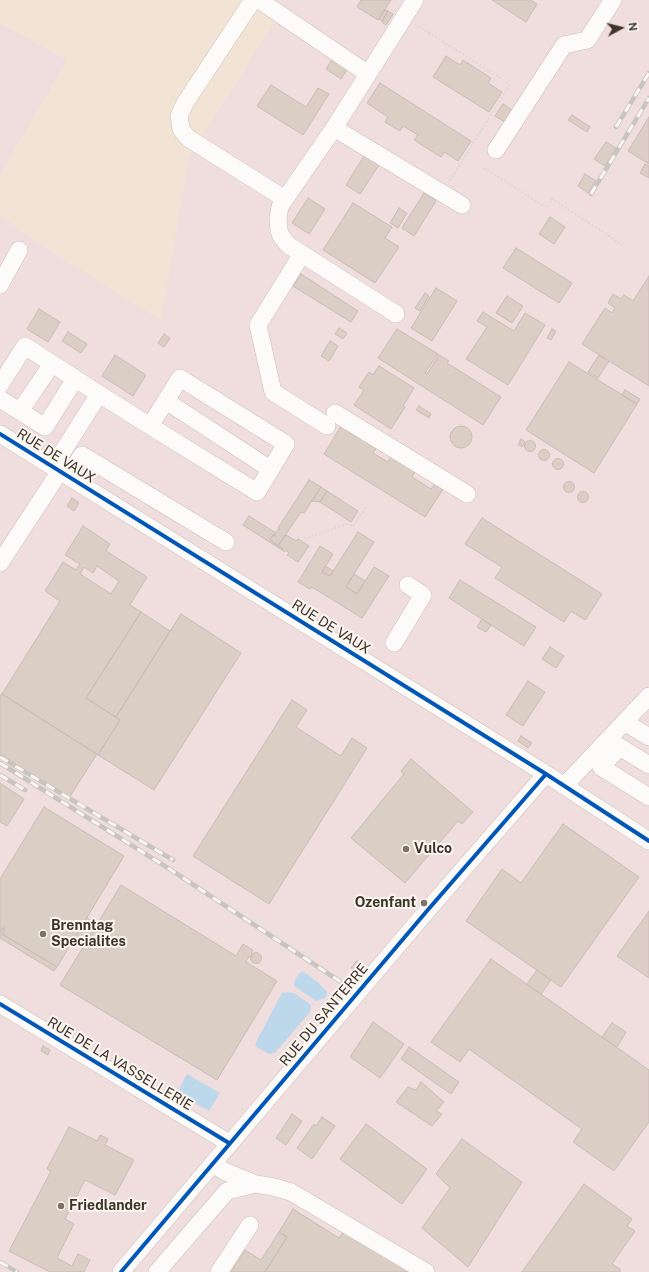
<!DOCTYPE html>
<html>
<head>
<meta charset="utf-8">
<style>
  body { margin:0 }
  #map { position:relative; width:649px; height:1272px; overflow:hidden; background:#f2e4d5; font-family:"Public Sans",sans-serif }
  canvas { display:block }
  .north { position:absolute; left:601px; top:8px; width:40px; height:40px; -webkit-text-stroke:3px #fbf6f0; paint-order:stroke; rotate:83deg; font-size:11px; font-weight:700; line-height:16px; text-align:center; color:#3e3429 }
  .north::after { content:''; display:block; margin:auto; width:14px; height:18px; background:#3e3429; clip-path:polygon(50% 0,100% 100%,50% 72%,0 100%) }
</style>
</head>
<body>
<div id="map">
<canvas width="649" height="1272"></canvas>
<div class="north">N</div>
</div>
<script>
const c = document.querySelector('canvas').getContext('2d');
c.lineJoin = 'round';
function fillPath(path, color) { c.fillStyle = color; c.fill(path, 'evenodd'); }
const shape = rows => new Path2D(rows.map(r => 'M' + r).join(''));
function strokePath(path, color, width, dash) { c.strokeStyle = color; c.lineWidth = width; c.lineCap = dash ? 'butt' : 'round'; c.setLineDash(dash || []); c.stroke(path); }
function label(font, color, halo, rows, align = 'center') {
  c.font = font + ' "Public Sans",sans-serif'; c.lineWidth = 4; c.setLineDash([]); c.textBaseline = 'middle'; c.strokeStyle = halo; c.fillStyle = color; for (const [text, x, y, turn = 0] of rows) {
    c.save(); c.translate(x, y); c.rotate((+turn || 0) * Math.PI / 180); c.textAlign = isNaN(turn) ? turn : align; if (halo) c.strokeText(text, 0, 0); c.fillText(text, 0, 0); c.restore();
  }
}
const industrial = shape([
  [248,0,649,0,649,1272,0,1272,0,216,59,256,161,320,189,156,277,19],
  [0,23,67,60,0,175]
]);
const water = shape([
  [302,971,318,982,327,992,326,997,323,999,316,1001,294,986,295,980,297,976],
  [287,992,294,993,311,1005,310,1012,275,1053,269,1054,255,1046,257,1040,282,993],
  [187,1074,220,1093,209,1111,177,1093]
]);
const building = shape([
  [361,0,391,0,378,20,357,7,361,0],
  [492,0,531,0,537,4,526,22,492,0],
  [385,10,388,11,382,21,379,19,385,10],
  [388,11,393,14,386,25,382,22,388,11],
  [446,56,460,65,463,60,491,78,488,83,502,92,489,112,433,77,446,56],
  [333,58,348,68,341,79,326,69,333,58],
  [380,83,471,141,458,161,444,152,441,157,414,140,418,135,403,126,400,131,385,122,388,117,367,103,380,83],
  [271,85,306,107,318,88,329,94,303,135,257,106,271,85],
  [503,104,512,110,505,122,495,116,503,104],
  [572,115,590,127,587,132,568,120,572,115],
  [649,117,649,164,628,151,649,117],
  [606,142,616,148,605,166,594,159,606,142],
  [366,153,381,162,360,194,346,185,366,153],
  [645,164,649,166,649,178,640,173,645,164],
  [585,174,596,181,588,193,578,186,585,174],
  [424,193,436,201,414,236,402,228,424,193],
  [308,198,325,209,309,234,292,223,308,198],
  [353,203,392,227,385,238,399,247,375,283,323,250,353,203],
  [399,208,407,213,398,228,390,223,399,208],
  [550,217,565,227,554,244,539,234,550,217],
  [516,248,572,283,559,303,503,268,516,248],
  [301,274,358,311,351,322,293,286,301,274],
  [649,276,649,386,582,344,605,308,612,313,615,308,608,303,613,294,621,299,624,295,633,301,649,276],
  [436,288,457,301,432,341,411,328,436,288],
  [425,293,429,296,420,311,415,308,425,293],
  [507,296,523,306,512,323,496,313,507,296],
  [39,309,60,322,48,342,27,329,39,309],
  [483,312,514,331,525,313,545,325,508,385,466,359,487,327,477,321,483,312],
  [339,328,347,333,343,339,335,334,339,328],
  [397,329,438,354,425,373,427,374,439,355,449,361,447,363,501,397,483,425,378,358,397,329],
  [552,329,556,331,551,340,547,338,552,329],
  [68,332,87,344,81,353,62,341,68,332],
  [164,334,170,338,164,347,158,343,164,334],
  [330,341,338,346,329,361,321,356,330,341],
  [115,355,146,375,133,396,102,376,115,355],
  [599,355,609,361,598,378,588,372,599,355],
  [569,362,637,404,594,473,526,430,569,362],
  [379,366,414,388,403,406,405,407,391,429,354,405,364,390,359,387,369,372,373,375,379,366],
  [625,390,640,399,637,404,622,395,625,390],
  [419,406,431,414,429,418,416,410,419,406],
  [342,425,377,447,373,453,388,462,392,455,416,470,412,477,431,489,437,481,445,486,425,517,324,454,342,425],
  '450 437a11 11 0 1 1 22 0a11 11 0 1 1-22 0Z',
  [521,439,525,442,522,447,518,445,521,439],
  '524.5 446a5.5 5.5 0 1 1 11 0a5.5 5.5 0 1 1-11 0Z',
  '538.5 455a5.5 5.5 0 1 1 11 0a5.5 5.5 0 1 1-11 0Z',
  '552.5 464a5.5 5.5 0 1 1 11 0a5.5 5.5 0 1 1-11 0Z',
  [309,480,321,487,304,513,301,512,278,546,270,540,273,535,276,536,274,535,278,529,280,530,280,529,278,528,309,480],
  '563.5 487a5.5 5.5 0 1 1 11 0a5.5 5.5 0 1 1-11 0Z',
  [321,487,327,491,320,502,312,501,321,487],
  [327,491,358,511,351,522,320,502,327,491],
  '577.5 497a5.5 5.5 0 1 1 11 0a5.5 5.5 0 1 1-11 0Z',
  [72,498,79,503,74,511,67,506,72,498],
  [249,516,276,533,274,535,276,536,273,535,270,540,283,549,282,550,243,525,249,516],
  [482,518,602,594,585,620,571,611,564,622,495,578,502,567,465,544,482,518],
  [83,526,110,544,106,551,147,577,130,605,141,612,86,698,120,720,98,755,2,694,60,601,45,591,63,562,76,570,80,564,65,555,83,526],
  [97,566,119,581,111,594,80,574,84,567,93,573,97,566],
  [358,532,374,542,346,587,357,594,374,567,389,576,362,618,312,587,310,589,298,582,320,546,333,554,322,572,330,576,358,532],
  [286,535,296,541,298,539,309,546,298,562,287,555,289,553,286,550,285,552,282,550,283,549,278,546,286,535],
  [325,566,333,571,330,576,322,572,325,566],
  [354,574,365,581,357,594,346,587,354,574],
  [460,580,536,627,524,646,449,598,460,580],
  [141,612,170,631,116,717,86,698,141,612],
  [181,614,241,653,154,790,98,755,120,720,116,717,181,614],
  [482,619,491,625,486,632,477,627,482,619],
  [550,647,564,656,556,668,542,659,550,647],
  [528,681,545,692,523,726,506,715,528,681],
  [2,694,97,754,69,798,0,754,0,696,2,694],
  [292,700,307,710,296,727,341,756,352,738,367,748,269,904,193,856,292,700],
  [521,736,532,743,528,748,518,741,521,736],
  [411,759,473,812,462,824,458,821,405,883,351,838,404,774,401,771,411,759],
  [0,783,24,799,7,826,0,822,0,783],
  [44,807,124,856,57,967,2,934,5,929,3,928,0,932,0,879,44,807],
  [563,824,639,877,561,987,466,921,502,869,521,883,563,824],
  [121,885,236,956,243,944,253,950,251,953,253,954,251,957,249,956,246,962,277,981,217,1080,60,985,121,885],
  [649,911,649,978,617,956,649,911],
  [87,918,97,924,85,945,74,938,87,918],
  [3,928,5,929,2,934,57,967,54,971,0,938,0,932,3,928],
  '250.5 958a5.5 5.5 0 1 1 11 0a5.5 5.5 0 1 1-11 0Z',
  [491,959,649,1070,649,1122,614,1171,573,1142,582,1129,469,1049,460,1062,431,1042,491,959],
  [357,961,362,965,356,972,351,968,357,961],
  [537,970,551,980,541,994,527,984,537,970],
  [373,1022,404,1044,380,1078,350,1057,373,1022],
  [612,1023,626,1032,617,1047,602,1037,612,1023],
  [43,1046,50,1050,48,1055,41,1051,43,1046],
  [409,1047,459,1082,451,1094,401,1059,409,1047],
  [421,1082,444,1102,436,1111,442,1114,432,1126,396,1102,408,1087,416,1090,421,1082],
  [292,1114,302,1121,286,1145,276,1138,292,1114],
  [322,1117,335,1126,312,1159,297,1148,314,1124,316,1126,322,1117],
  [366,1124,427,1169,402,1204,340,1159,366,1124],
  [69,1127,97,1141,100,1135,108,1139,105,1145,134,1160,115,1195,85,1180,65,1219,74,1224,57,1258,72,1266,78,1254,90,1260,84,1272,50,1272,9,1251,51,1171,47,1169,69,1127],
  [462,1139,522,1182,468,1267,422,1228,450,1188,436,1174,462,1139],
  [584,1184,632,1219,627,1226,635,1231,612,1264,620,1269,620,1272,522,1272,584,1184],
  [293,1209,339,1238,345,1229,413,1272,265,1272,287,1237,279,1232,293,1209],
  [279,1232,287,1237,265,1272,231,1272,245,1250,261,1260,279,1232]
]);
const path = shape([
  [415,24,510,84,449,182],
  [484,168,547,208,552,199,623,245],
  [301,541,303,539,347,524,353,526,367,506]
]);
const minor = shape([
  [253,0,185,103,179,116,181,129,188,138,285,199],
  [259,0,368,74],
  [334,128,462,205],
  [496,150,564,45,587,40,613,0],
  [302,254,258,325,273,392,327,426],
  [0,285,19,250],
  [396,314,288,245,281,236,279,230,278,218,280,207,283,202,334,128,415,0],
  [0,385,25,346,99,394],
  [0,399,45,427,75,379],
  [166,401,270,469],
  [20,411,52,364],
  [335,413,467,494],
  [0,434,546,774,649,841],
  [53,467,99,394,150,426,257,492,286,444,180,378,150,426],
  [68,476,82,455,226,542],
  [0,563,60,471],
  [394,643,423,595,408,585],
  [624,722,649,737],
  [610,741,649,765],
  [620,747,601,767,649,797],
  [564,786,649,696],
  [0,1004,229,1143],
  [212,1164,224,1171,256,1184],
  [121,1272,426,912,546,774],
  [157,1272,227,1191,256,1184,274,1187,291,1192,426,1272],
  [219,1272,250,1225]
]);
const rail = shape([
  [616,127,649,73],
  [591,194,649,98],
  [0,757,173,860],
  [0,763,168,868,347,986],
  [0,775,25,790],
  [0,1262,17,1272]
]);
const cycleway = shape([
  [0,434,546,774,649,841],
  [0,1004,229,1143],
  [121,1272,426,912,546,774]
]);
const markers = [
  [406,849,4,"#7d7265"],
  [424,903,4,"#7d7265"],
  [43,934,4,"#7d7265"],
  [61,1206,4,"#7d7265"]
];
const streetNames = [
  ["RUE DE VAUX",56,456,32],
  ["RUE DE VAUX",331,627,32],
  ["RUE DU SANTERRE",324,1015,-50],
  ["RUE DE LA VASSELLERIE",120,1064,31]
];
const poiNames = [
  ["Vulco",414,849],
  ["Ozenfant",416,903,"right"],
  ["Brenntag",51,926],
  ["Specialites",51,942],
  ["Friedlander",69,1206]
];
fillPath(industrial, '#f0ddde');
fillPath(water, '#bed8eb');
fillPath(building, '#dbcec5');
strokePath(building, '#cabdb5', 1);
strokePath(minor, '#ccc1b5', 18);
strokePath(path, '#ded9d4', 2, [2, 2]);
strokePath(minor, '#fdfbf9', 17);
strokePath(rail, '#c8c5c1', 4.5);
strokePath(rail, '#fbf6f0', 3, [9]);
strokePath(cycleway, '#0057b8', 4);
for (const [x, y, r, color] of markers) { const dot = new Path2D(); dot.arc(x, y, r, 0, 2 * Math.PI); c.fillStyle = color; c.fill(dot); strokePath(dot, '#fbf6f0', 1.5); }
label('14px', '#3e3429', '#fbf6f0', streetNames);
label('bold 14px', '#3e3429', '#fbf6f0', poiNames, 'left');
</script>
</body>
</html>
